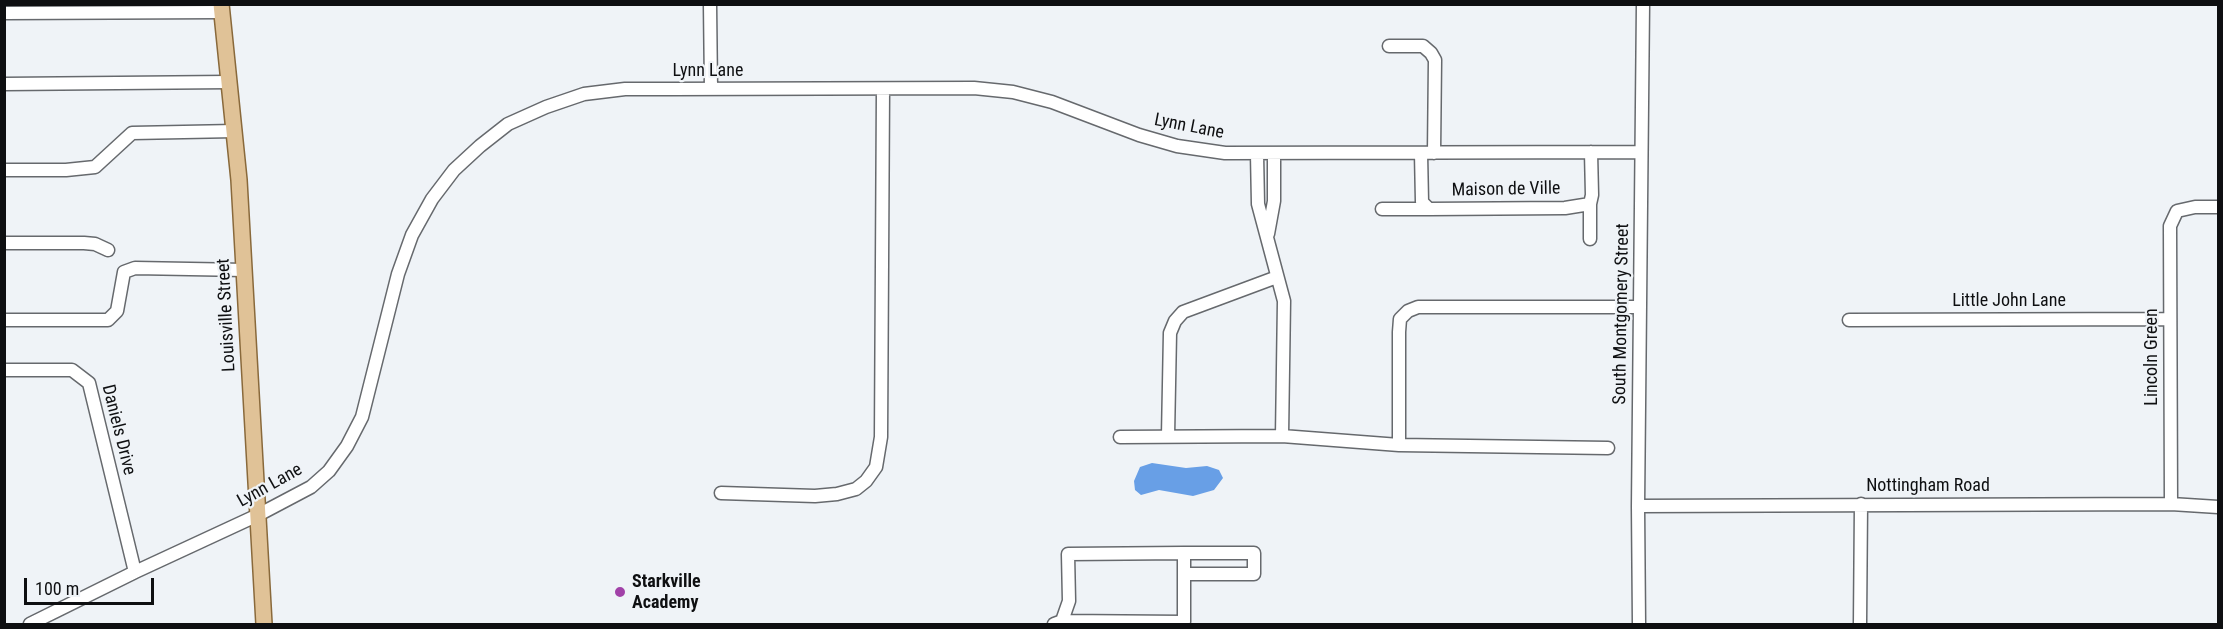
<!DOCTYPE html>
<style>
body{margin:0}
#map{position:relative;width:2223px;height:629px;overflow:hidden;background:#eff3f7;font-family:"Roboto Condensed",sans-serif}
canvas{display:block}
.frame{position:absolute;inset:0;border:6px solid #0e0f11;pointer-events:none}
.scale{position:absolute;left:24px;top:578px;width:130px;height:27px;box-sizing:border-box;border:3px solid #0e0f11;border-top:0;padding-left:8px;font-size:18px;line-height:21px;white-space:nowrap;color:#0e0f11;-webkit-text-stroke:4px #eff3f7;paint-order:stroke}
</style>
<div id="map">
<canvas width="2223" height="629"></canvas>
<div class="frame"></div>
<div class="scale">100 m</div>
</div>
<script>
const c = document.querySelector('canvas').getContext('2d');
c.lineJoin = 'round';
function paint(path, color) { c.fillStyle = color; c.fill(path, 'evenodd'); }
const poly = rows => new Path2D(rows.map(r => 'M' + r).join(''));
function trace(path, color, width, dash) { c.strokeStyle = color; c.lineWidth = width; c.lineCap = dash ? 'butt' : 'round'; c.setLineDash(dash || []); c.stroke(path); }
function drawText(font, color, halo, rows, align = 'center') {
  c.font = font + ' "Roboto Condensed",sans-serif'; c.lineWidth = 4.5; c.setLineDash([]); c.textBaseline = 'middle'; c.strokeStyle = halo; c.fillStyle = color; for (const [text, x, y, turn = 0] of rows) {
    c.save(); c.translate(x, y); c.rotate((+turn || 0) * Math.PI / 180); c.textAlign = isNaN(turn) ? turn : align; if (halo) c.strokeText(text, 0, 0); c.fillText(text, 0, 0); c.restore();
  }
}
const water = poly([
 [1152,463,1186,468,1207,466,1219,470,1223,478,1214,490,1193,496,1159,490,1141,495,1135,490,1134,481,1140,467]
]);
const minor = poly([
 [710,4,711,89],
 [4,13,221,12],
 [1389,46,1423,46,1431,53,1435,60,1434,153],
 [4,84,230,82],
 [1421,153,1422,202,1429,209,1565,208,1590,204,1592,195,1591,152],
 [1257,154,1258,204,1284,301,1282,436],
 [4,170,66,170,95,167,132,133,235,131],
 [1590,204,1590,239],
 [1382,209,1429,209],
 [1268,234,1274,201,1274,154],
 [4,243,84,243,95,244,108,250],
 [4,320,108,320,117,311,124,272,135,268,245,270],
 [1849,320,2170,319],
 [4,370,72,370,89,383,135,572],
 [1168,436,1170,333,1175,321,1183,312,1277,277],
 [1120,437,1282,436,1399,445,1608,448],
 [1399,445,1399,332,1400,319,1408,311,1418,307,1640,307],
 [721,493,815,496,837,494,856,489,866,481,876,467,881,437,883,89],
 [2171,504,2170,226,2177,211,2195,207,2218,207],
 [1638,506,2171,504,2218,507],
 [1184,553,1254,553,1254,574,1184,574],
 [30,624,135,572,258,515,311,487,329,471,347,446,362,417,398,274,412,235,432,199,454,170,480,146,508,124,546,107,584,94,625,89,671,89,974,88,1013,92,1052,102,1139,135,1177,146,1225,153,1641,152],
 [1054,624,1062,621,1184,622,1184,553,1068,554,1069,601,1062,621],
 [1639,624,1638,506,1643,4],
 [1860,624,1861,504]
]);
const major = poly([
 [221,4,239,180,264,624]
]);
const markers = [
 [620,592,6,"#a141a8"]
];
const streetNames = [
 ["Lynn Lane",708,71],
 ["Lynn Lane",1189,127,11],
 ["Maison de Ville",1506,190,-1],
 ["Little John Lane",2009,301],
 ["South Montgomery Street",1622,314,-89],
 ["Louisville Street",227,315,-93],
 ["Lincoln Green",2152,357,-90],
 ["Daniels Drive",118,430,76],
 ["Lynn Lane",270,486,-29],
 ["Nottingham Road",1928,486]
];
const poiNames = [
 ["Starkville",632,582],
 ["Academy",632,603]
];
paint(water, '#689fe6');
trace(minor, '#66696d', 15);
trace(major, '#89693b', 18);
trace(minor, '#fff', 12);
trace(major, '#e0c297', 15);
for (const [x, y, r, color] of markers) { const dot = new Path2D(); dot.arc(x, y, r, 0, 2 * Math.PI); c.fillStyle = color; c.fill(dot); trace(dot, '#eff3f7', 2); }
drawText('18px', '#0e0f11', '#eff3f7', streetNames);
drawText('bold 18px', '#0e0f11', '#eff3f7', poiNames, 'left');
</script>
